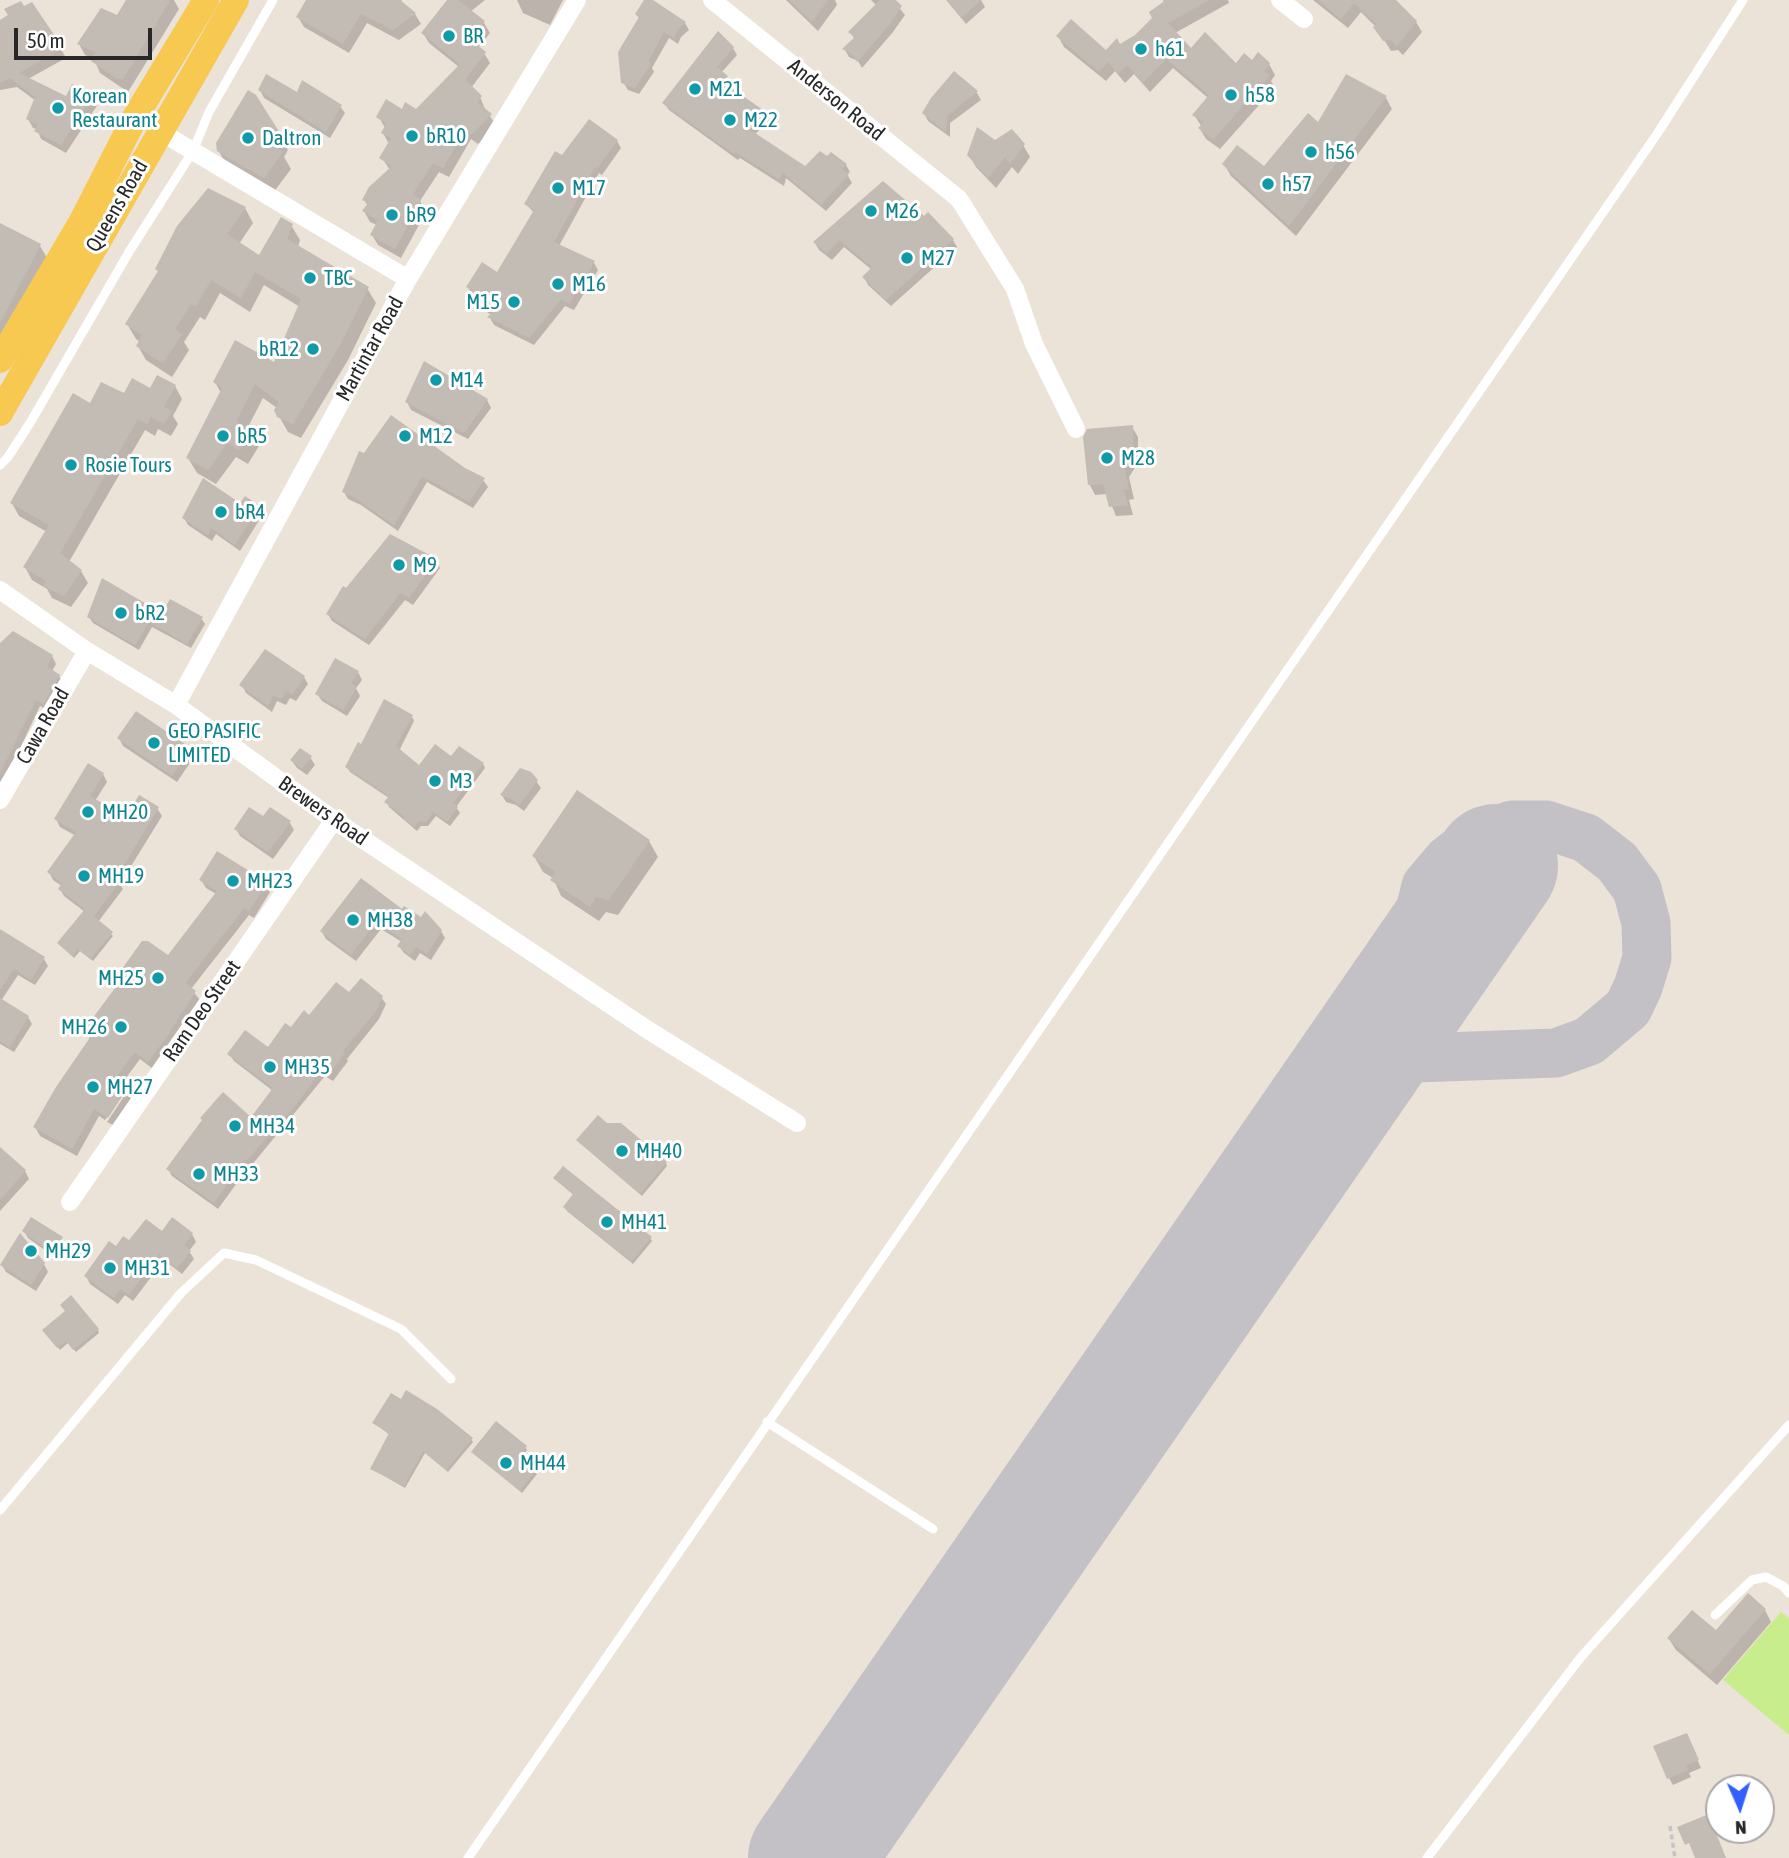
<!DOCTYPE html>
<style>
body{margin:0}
#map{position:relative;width:1789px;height:1858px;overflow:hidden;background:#ebe2d8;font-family:"Asap Condensed",sans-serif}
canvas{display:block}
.north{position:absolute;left:1705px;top:1774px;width:70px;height:70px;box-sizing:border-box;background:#fff;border:2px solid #a9a9a9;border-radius:50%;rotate:177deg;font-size:19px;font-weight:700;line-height:28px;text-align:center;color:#272727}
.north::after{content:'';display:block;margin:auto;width:24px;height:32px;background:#3160ff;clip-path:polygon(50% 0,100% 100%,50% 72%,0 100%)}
.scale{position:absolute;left:14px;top:28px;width:138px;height:32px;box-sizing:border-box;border:4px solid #272727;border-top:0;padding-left:9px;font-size:21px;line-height:24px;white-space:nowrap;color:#272727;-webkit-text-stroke:5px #fff;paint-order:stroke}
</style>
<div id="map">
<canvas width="1789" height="1858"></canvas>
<div class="north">N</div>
<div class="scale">50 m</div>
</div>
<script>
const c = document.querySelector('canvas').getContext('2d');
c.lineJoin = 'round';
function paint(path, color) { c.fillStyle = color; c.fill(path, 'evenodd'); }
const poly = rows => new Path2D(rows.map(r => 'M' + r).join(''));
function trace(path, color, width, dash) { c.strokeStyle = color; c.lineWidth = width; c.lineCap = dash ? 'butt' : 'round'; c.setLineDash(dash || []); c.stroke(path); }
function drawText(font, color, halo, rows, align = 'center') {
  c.font = font + ' "Asap Condensed",sans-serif'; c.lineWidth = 6; c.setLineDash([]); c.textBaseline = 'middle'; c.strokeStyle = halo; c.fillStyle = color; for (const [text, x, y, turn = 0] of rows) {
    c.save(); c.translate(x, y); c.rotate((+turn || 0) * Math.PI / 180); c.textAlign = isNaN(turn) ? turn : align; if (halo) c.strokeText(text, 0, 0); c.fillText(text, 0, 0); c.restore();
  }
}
const pitch = poly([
 [1781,1612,1789,1618,1789,1735,1723,1680]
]);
const shadow = poly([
 [128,0,174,0,179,9,128,92,100,73,94,59,85,55,79,44,118,18],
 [308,0,402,0,400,2,415,14,421,24,399,40,367,23,349,53,304,27,298,17],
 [449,0,485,0,470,12,484,23,490,33,478,48,484,53,490,63,471,88,480,97,485,109,496,125,478,144,471,139,449,177,439,172,420,201,426,212,401,258,378,245,372,235,377,225,370,222,364,211,368,206,364,200,390,170,382,158,389,144,383,133,385,128,379,117,416,111,459,67,429,43,423,33],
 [517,0,563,0,550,25,523,13],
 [646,0,650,0,685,23,689,30,681,37,678,44,669,38,652,68,654,72,639,94,628,90,623,82,639,19,637,14],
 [786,0,835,0,837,5,818,31],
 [871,0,893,0,905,15,893,32,862,68,858,61,849,57,845,50,855,40,851,33,877,6],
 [947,0,981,0,985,7,966,24],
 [1163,0,1228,0,1229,3,1175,33,1191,51,1236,65,1252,62,1269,64,1275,75,1271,81,1275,87,1220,149,1206,139,1200,129,1202,127,1194,115,1208,98,1173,68,1150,92,1134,74,1125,83,1115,71,1106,81,1064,47,1058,36,1107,53,1136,36,1154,18,1165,3],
 [1313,0,1393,0,1416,22,1422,32,1403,55,1398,50,1391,51,1376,27,1361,12,1348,28],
 [0,22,61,49,66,58,28,79,67,99,93,95,98,104,66,153,41,139,37,129,33,128,28,119,36,101,17,87,0,90],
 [733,48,737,55,721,73,731,85,728,88,765,114,769,121,754,135,806,168,846,165,850,172,847,174,852,183,826,211,786,178,784,186,740,158,738,160,669,110,664,103],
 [954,73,977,93,981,100,950,123,950,137,928,121,924,113],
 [1346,77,1386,98,1392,109,1296,236,1231,176,1224,164,1264,168,1319,125],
 [260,90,298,94,340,106,345,113,330,138,264,98],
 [279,134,288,150,284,157,291,169,273,193,228,167,218,150],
 [617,141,621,148,602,175,599,173,559,246,594,263,598,270,574,310,565,306,534,345,494,325,490,318,493,315,488,313,484,306,486,302,472,294,468,287,497,274,534,213,526,204,563,157],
 [1023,145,1030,157,1018,174,1012,167,996,188,976,167,969,155],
 [883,183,953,240,957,247,891,306,868,285,864,277,872,270,844,247,832,260,819,250,815,243],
 [245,208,253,223,239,244,260,257,291,225,300,240,298,247,367,288,376,303,348,360,301,438,288,432,279,416,277,408,263,398,247,429,251,431,259,446,248,464,236,457,216,484,197,473,188,458,221,393,215,382,274,365,300,307,264,285,250,312,220,293,205,320,200,317,184,342,189,350,172,377,146,360,138,346,140,342,136,339,127,324],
 [0,233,40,246,49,261,0,360],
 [175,386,182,399,173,416,178,424,171,436,158,429,155,436,145,430,69,562,81,571,88,583,71,607,52,598,47,589,32,580,25,567,47,532,19,516,12,503,91,405,124,396],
 [487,400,491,408,468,439,411,410,407,402],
 [1132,427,1138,437,1138,463,1129,477,1134,499,1129,500,1133,515,1116,516,1107,494,1095,495,1090,485],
 [360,453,464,470,483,480,488,487,473,508,427,482,398,531,361,505,348,499,344,492],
 [241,505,259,507,263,514,240,551,216,534,212,541,188,525,184,518],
 [436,560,440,568,413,605,405,600,369,645,332,621,328,614,347,590],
 [163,615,201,618,205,624,191,648,152,627,139,650,93,623,89,617],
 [0,645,52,656,56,664,52,671,59,676,63,683,47,710,40,706,0,791],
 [358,672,362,680,356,688,360,696,347,716,322,701,317,694],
 [304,677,308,684,296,701,290,698,286,705,277,701,272,712,246,693,242,685],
 [412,717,414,721,399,751,420,768,452,758,483,764,485,768,456,807,460,813,450,826,436,816,428,826,421,826,417,831,389,807,387,802,389,798,350,772,347,767,361,746],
 [119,738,190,750,194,757,177,782,123,746],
 [310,757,315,765,307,775,297,768,292,761],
 [103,774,107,782,95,801,126,820,157,808,162,816,120,884,123,889,98,922,113,936,93,961,80,951,74,958,59,943,85,912,64,896,60,889,62,886,53,880,49,872,76,836,60,827,56,819],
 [536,781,541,788,524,811,516,805,506,802,502,795],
 [264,819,290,823,294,830,273,859,240,836,236,829],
 [649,841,658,857,618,915,606,912,599,921,561,896,553,878,543,872,534,856],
 [201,880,266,883,270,892,254,918,249,915,191,989,200,1000,153,1069,140,1059,120,1086,127,1091,124,1091,105,1120,99,1116,77,1156,40,1136,35,1127,90,1039,86,1031,124,978,122,973,168,957,216,894,206,888],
 [402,912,441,931,445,938,431,960,420,953,415,961,404,953,399,946,402,942,381,929,356,961,326,939,322,932],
 [0,931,44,959,48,966,35,985,18,975,1,1001,28,1017,32,1024,14,1052,0,1044],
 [349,995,381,997,386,1004,379,1019,347,1059,348,1061,333,1081,325,1076,251,1166,250,1165,218,1209,172,1176,168,1169,251,1119,273,1091,234,1061,229,1054,268,1050,292,1030],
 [127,1092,131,1099,113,1125,107,1122],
 [580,1143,666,1163,667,1166,642,1196],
 [0,1149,25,1171,29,1179,0,1211],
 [557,1181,650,1238,652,1241,633,1264,567,1211,565,1208,575,1196],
 [173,1219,192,1234,196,1242,189,1251,194,1259,182,1274,164,1260,133,1301,125,1295,118,1304,90,1284,86,1276,117,1249,162,1233],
 [24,1231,61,1239,66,1246,57,1259,28,1238],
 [44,1264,48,1272,36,1291,6,1272,2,1265],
 [98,1330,99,1333,76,1352,68,1343,60,1350,46,1333],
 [374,1423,471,1439,473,1442,448,1472,425,1453,405,1488,372,1469,390,1435],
 [525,1447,527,1450,520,1459,537,1474,522,1493,473,1452],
 [1765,1610,1771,1622,1717,1685,1676,1650,1669,1639,1716,1632],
 [1690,1742,1701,1768,1689,1773,1691,1777,1673,1785,1669,1778]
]);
const taxiway = poly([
 [1337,1096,1377,1071,1416,1058,1556,1053,1589,1041,1628,1008,1638,987,1647,958,1646,923,1637,889,1617,862,1586,838,1546,825,1512,825,1477,838,1449,859,1426,886,1419,915,1418,943,1423,971]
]);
const runway = poly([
 [810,1858,1496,866]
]);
const building = poly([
 [126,0,170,0,123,79,117,79,91,61,95,52,77,44,101,8,117,15],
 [306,0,400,0,416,13,393,30,361,14,343,44,296,17],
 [447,0,458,0,485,21,471,40,486,52,465,79,482,96,477,102,492,114,471,135,465,130,443,168,433,163,413,194,421,200,395,249,370,235,378,220,362,211,368,203,362,200,369,187,392,166,379,158,391,138,381,133,386,124,376,117,386,99,402,109,405,102,416,109,460,64,421,33],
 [644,0,653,0,686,22,678,29,674,38,664,32,648,62,651,64,635,88,621,83,618,52,639,17,635,14],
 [789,0,828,0,812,22],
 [880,0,896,0,902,6,889,25,857,62,852,54,842,49,855,37,848,32],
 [946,0,981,0,961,18],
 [1166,0,1209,0,1168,23,1191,48,1205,32,1236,63,1244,53,1252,60,1258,52,1270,63,1264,72,1270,75,1213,140,1198,128,1204,122,1192,115,1209,95,1166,59,1143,83,1127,65,1118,74,1108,62,1099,72,1056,36,1071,19,1106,50,1117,38,1120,44,1135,35,1152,18,1149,12],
 [1318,0,1396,0,1417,21,1397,46,1391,40,1383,41,1373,27,1376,24,1354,3,1341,19],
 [21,1,24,6,32,2,63,48,19,73,66,96,72,84,94,93,61,145,34,131,38,125,26,119,35,97,10,78,0,83,0,20,8,15,4,9],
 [718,31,734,47,717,67,728,76,723,82,766,112,749,129,805,166,820,151,827,156,831,152,847,164,842,169,849,174,821,205,782,172,780,180,735,152,734,154,662,103],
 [954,71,978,91,947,116,946,132,922,113,931,98],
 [266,74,297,92,302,80,342,105,326,132,258,90],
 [1346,74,1387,96,1289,226,1222,164,1237,145,1264,166,1308,113,1318,122],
 [248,90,256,95,280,133,273,145,283,152,264,178,217,151,216,143],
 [589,119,618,140,597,168,595,167,554,242,595,261,569,304,561,299,529,338,487,317,494,311,482,305,486,299,466,287,482,262,497,272,534,210,524,204,555,151,562,155],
 [977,127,995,140,1012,129,1025,144,1010,164,1005,157,988,178,967,155],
 [883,181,924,216,928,212,954,239,886,300,862,277,872,267,839,240,827,254,813,242],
 [208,188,246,207,227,234,259,255,281,217,293,224,287,239,369,287,340,345,293,424,277,417,274,410,279,402,255,384,236,422,252,430,239,450,227,443,208,470,186,458,222,388,213,382,235,340,274,362,301,299,255,272,241,298,211,280,196,306,191,304,175,329,182,334,163,363,136,346,142,335,125,324,158,271,155,269,177,226],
 [0,223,41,244,0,323],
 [424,361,488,399,464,433,405,402],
 [157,375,176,385,164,407,172,411,164,424,151,417,147,424,138,419,60,553,82,570,64,596,43,586,46,581,23,567,49,525,10,503,73,393,90,403,101,382,124,393,132,378,150,388],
 [391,415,465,468,485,478,469,502,422,476,394,525,355,498,342,492,359,451,364,453],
 [1133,425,1133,452,1124,466,1129,489,1124,490,1128,505,1109,507,1103,484,1088,485,1083,437,1087,429],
 [203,478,240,503,245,496,260,506,235,545,211,528,208,535,182,518],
 [390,534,437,559,409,598,400,593,365,639,326,614,343,586,346,588],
 [102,578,162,613,170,599,203,617,187,644,149,622,135,645,87,617],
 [13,631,53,655,47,666,60,675,43,704,36,700,0,773,0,643],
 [265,649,305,676,292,695,286,691,281,699,273,695,268,706,239,685],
 [335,658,359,671,351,683,357,687,343,710,315,694],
 [384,699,413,715,396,746,419,765,435,744,451,756,459,746,484,763,453,803,458,807,447,822,433,812,426,822,419,821,414,827,403,819,404,816,384,802,389,796,345,767,358,742,361,744],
 [136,711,191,748,172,776,117,738],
 [300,748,312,756,302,769,290,760],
 [88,763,104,773,90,796,126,817,139,795,159,807,116,878,120,881,94,916,58,889,62,883,47,872,76,832,54,819],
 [520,768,531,772,538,780,519,805,510,798,500,795],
 [577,790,650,840,609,900,596,897,590,907,550,880,556,872,532,856],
 [249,807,263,816,270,807,291,821,268,852,234,829],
 [217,851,267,882,249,911,244,908,185,983,196,991,167,1036,148,1062,135,1052,114,1080,127,1089,108,1118,94,1109,72,1149,33,1127,56,1087,91,1036,83,1031,124,976,119,973,142,941,148,941,168,955,217,891,199,880],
 [361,878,402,909,404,906,421,917,425,911,442,930,427,954,416,947,410,955,397,946,402,939,376,922,351,955,320,931],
 [85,909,113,932,90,959,78,949,72,956,57,943],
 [0,929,45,957,31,980,14,969,0,990],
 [361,978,383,996,376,1011,343,1051,345,1052,329,1075,321,1070,295,1106,247,1160,245,1159,214,1203,166,1169,202,1120,200,1118,223,1092,251,1117,273,1088,227,1054,245,1030,268,1047,285,1023,291,1027,304,1010,309,1015,336,982,349,992],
 [0,998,29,1016,10,1047,0,1041],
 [598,1115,607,1123,621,1123,667,1162,640,1194,576,1140],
 [0,1147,26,1170,0,1200],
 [563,1166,652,1237,631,1262,563,1207,573,1194,553,1178],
 [31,1217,63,1237,52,1253,22,1231],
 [172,1217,193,1233,184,1245,191,1251,177,1268,159,1254,129,1295,120,1289,114,1298,84,1276,109,1241,116,1246,123,1236,129,1240,146,1219,162,1231],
 [20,1233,45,1263,31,1285,0,1265],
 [71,1295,99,1329,73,1350,66,1341,57,1348,42,1330,65,1311,60,1305],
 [406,1390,437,1409,473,1438,446,1470,423,1451,404,1486,370,1469,389,1433,372,1423,391,1393,401,1399],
 [496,1421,527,1446,519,1456,536,1470,520,1491,471,1452],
 [1748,1593,1766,1609,1710,1674,1667,1638,1692,1610,1716,1630],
 [1687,1733,1699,1760,1686,1765,1688,1770,1667,1779,1653,1746],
 [1709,1814,1716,1833,1726,1858,1695,1858,1689,1843,1685,1845,1677,1827]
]);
const path = poly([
 [1670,1826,1675,1858]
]);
const lane = poly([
 [0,465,8,457,30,423,129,252,193,151,209,112,273,0],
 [767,1422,933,1529],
 [0,1510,181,1293,224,1253,256,1260,401,1329,451,1379],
 [1715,1615,1752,1580,1766,1577,1783,1586,1789,1593],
 [468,1858,1657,134,1743,0],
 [1427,1858,1581,1657,1789,1425]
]);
const street = poly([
 [712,0,959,199,1015,289,1034,344,1076,429],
 [1280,0,1304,19],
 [159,131,408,279],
 [0,590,87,651,176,705,334,820,648,1030,797,1123],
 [176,705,408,279,577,0],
 [0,800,87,651],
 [70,1202,334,820]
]);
const primary = poly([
 [0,360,82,221,134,119,206,0],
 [0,413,236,0]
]);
const markers = [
 [449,36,7,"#0f9aa8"],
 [1141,49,7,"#0f9aa8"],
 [695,89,7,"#0f9aa8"],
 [1231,95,7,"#0f9aa8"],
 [58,108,7,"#0f9aa8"],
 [730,120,7,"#0f9aa8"],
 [412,136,7,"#0f9aa8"],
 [248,138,7,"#0f9aa8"],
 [1311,152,7,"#0f9aa8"],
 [1268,184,7,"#0f9aa8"],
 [558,188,7,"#0f9aa8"],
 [871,211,7,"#0f9aa8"],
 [392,215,7,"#0f9aa8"],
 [907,258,7,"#0f9aa8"],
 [310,278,7,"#0f9aa8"],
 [558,284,7,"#0f9aa8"],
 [514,302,7,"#0f9aa8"],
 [313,349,7,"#0f9aa8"],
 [436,380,7,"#0f9aa8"],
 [223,436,7,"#0f9aa8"],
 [405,436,7,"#0f9aa8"],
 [1107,458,7,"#0f9aa8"],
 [71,465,7,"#0f9aa8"],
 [221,512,7,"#0f9aa8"],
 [399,565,7,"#0f9aa8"],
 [121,613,7,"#0f9aa8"],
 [154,743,7,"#0f9aa8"],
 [435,781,7,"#0f9aa8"],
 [88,812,7,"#0f9aa8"],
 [84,876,7,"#0f9aa8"],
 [233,881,7,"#0f9aa8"],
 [353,920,7,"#0f9aa8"],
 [158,978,7,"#0f9aa8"],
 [121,1027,7,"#0f9aa8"],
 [270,1067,7,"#0f9aa8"],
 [93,1087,7,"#0f9aa8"],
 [235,1126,7,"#0f9aa8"],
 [622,1151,7,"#0f9aa8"],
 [199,1174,7,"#0f9aa8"],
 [607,1222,7,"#0f9aa8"],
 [31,1251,7,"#0f9aa8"],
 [110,1268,7,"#0f9aa8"],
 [506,1463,7,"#0f9aa8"]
];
const cultureNames = [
 ["BR",463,36],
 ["h61",1155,49],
 ["M21",709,89],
 ["h58",1245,95],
 ["Korean",72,96],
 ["Restaurant",72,120],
 ["M22",744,120],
 ["bR10",426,136],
 ["Daltron",262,138],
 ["h56",1325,152],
 ["h57",1282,184],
 ["M17",572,188],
 ["M26",885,211],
 ["bR9",406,215],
 ["M27",921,258],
 ["TBC",324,278],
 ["M16",572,284],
 ["M15",500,302,"right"],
 ["bR12",299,349,"right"],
 ["M14",450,380],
 ["bR5",237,436],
 ["M12",419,436],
 ["M28",1121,458],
 ["Rosie Tours",85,465],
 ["bR4",235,512],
 ["M9",413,565],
 ["bR2",135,613],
 ["GEO PASIFIC",168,731],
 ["LIMITED",168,755],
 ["M3",449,781],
 ["MH20",102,812],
 ["MH19",98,876],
 ["MH23",247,881],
 ["MH38",367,920],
 ["MH25",144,978,"right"],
 ["MH26",107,1027,"right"],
 ["MH35",284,1067],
 ["MH27",107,1087],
 ["MH34",249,1126],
 ["MH40",636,1151],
 ["MH33",213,1174],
 ["MH41",621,1222],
 ["MH29",45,1251],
 ["MH31",124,1268],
 ["MH44",520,1463]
];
const streetNames = [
 ["Anderson Road",836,100,39],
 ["Queens Road",117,206,-60],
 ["Martintar Road",370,349,-61],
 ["Cawa Road",43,726,-60],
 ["Brewers Road",323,811,35],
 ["Ram Deo Street",202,1011,-55]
];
paint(pitch, '#c8ed8c');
paint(shadow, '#0003');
trace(taxiway, '#c3c0c6', 49);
trace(runway, '#c3c0c6', 124);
paint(building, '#c2bcb5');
trace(path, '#c3c3c3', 3.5, [5, 3.5]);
trace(lane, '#fff', 9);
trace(street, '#fff', 18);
trace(primary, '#f7c951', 26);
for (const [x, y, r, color] of markers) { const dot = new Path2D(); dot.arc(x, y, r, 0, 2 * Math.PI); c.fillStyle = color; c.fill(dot); trace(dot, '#fff', 2.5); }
drawText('21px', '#0d838f', '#fff', cultureNames, 'left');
drawText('21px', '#272727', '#fff', streetNames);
</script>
